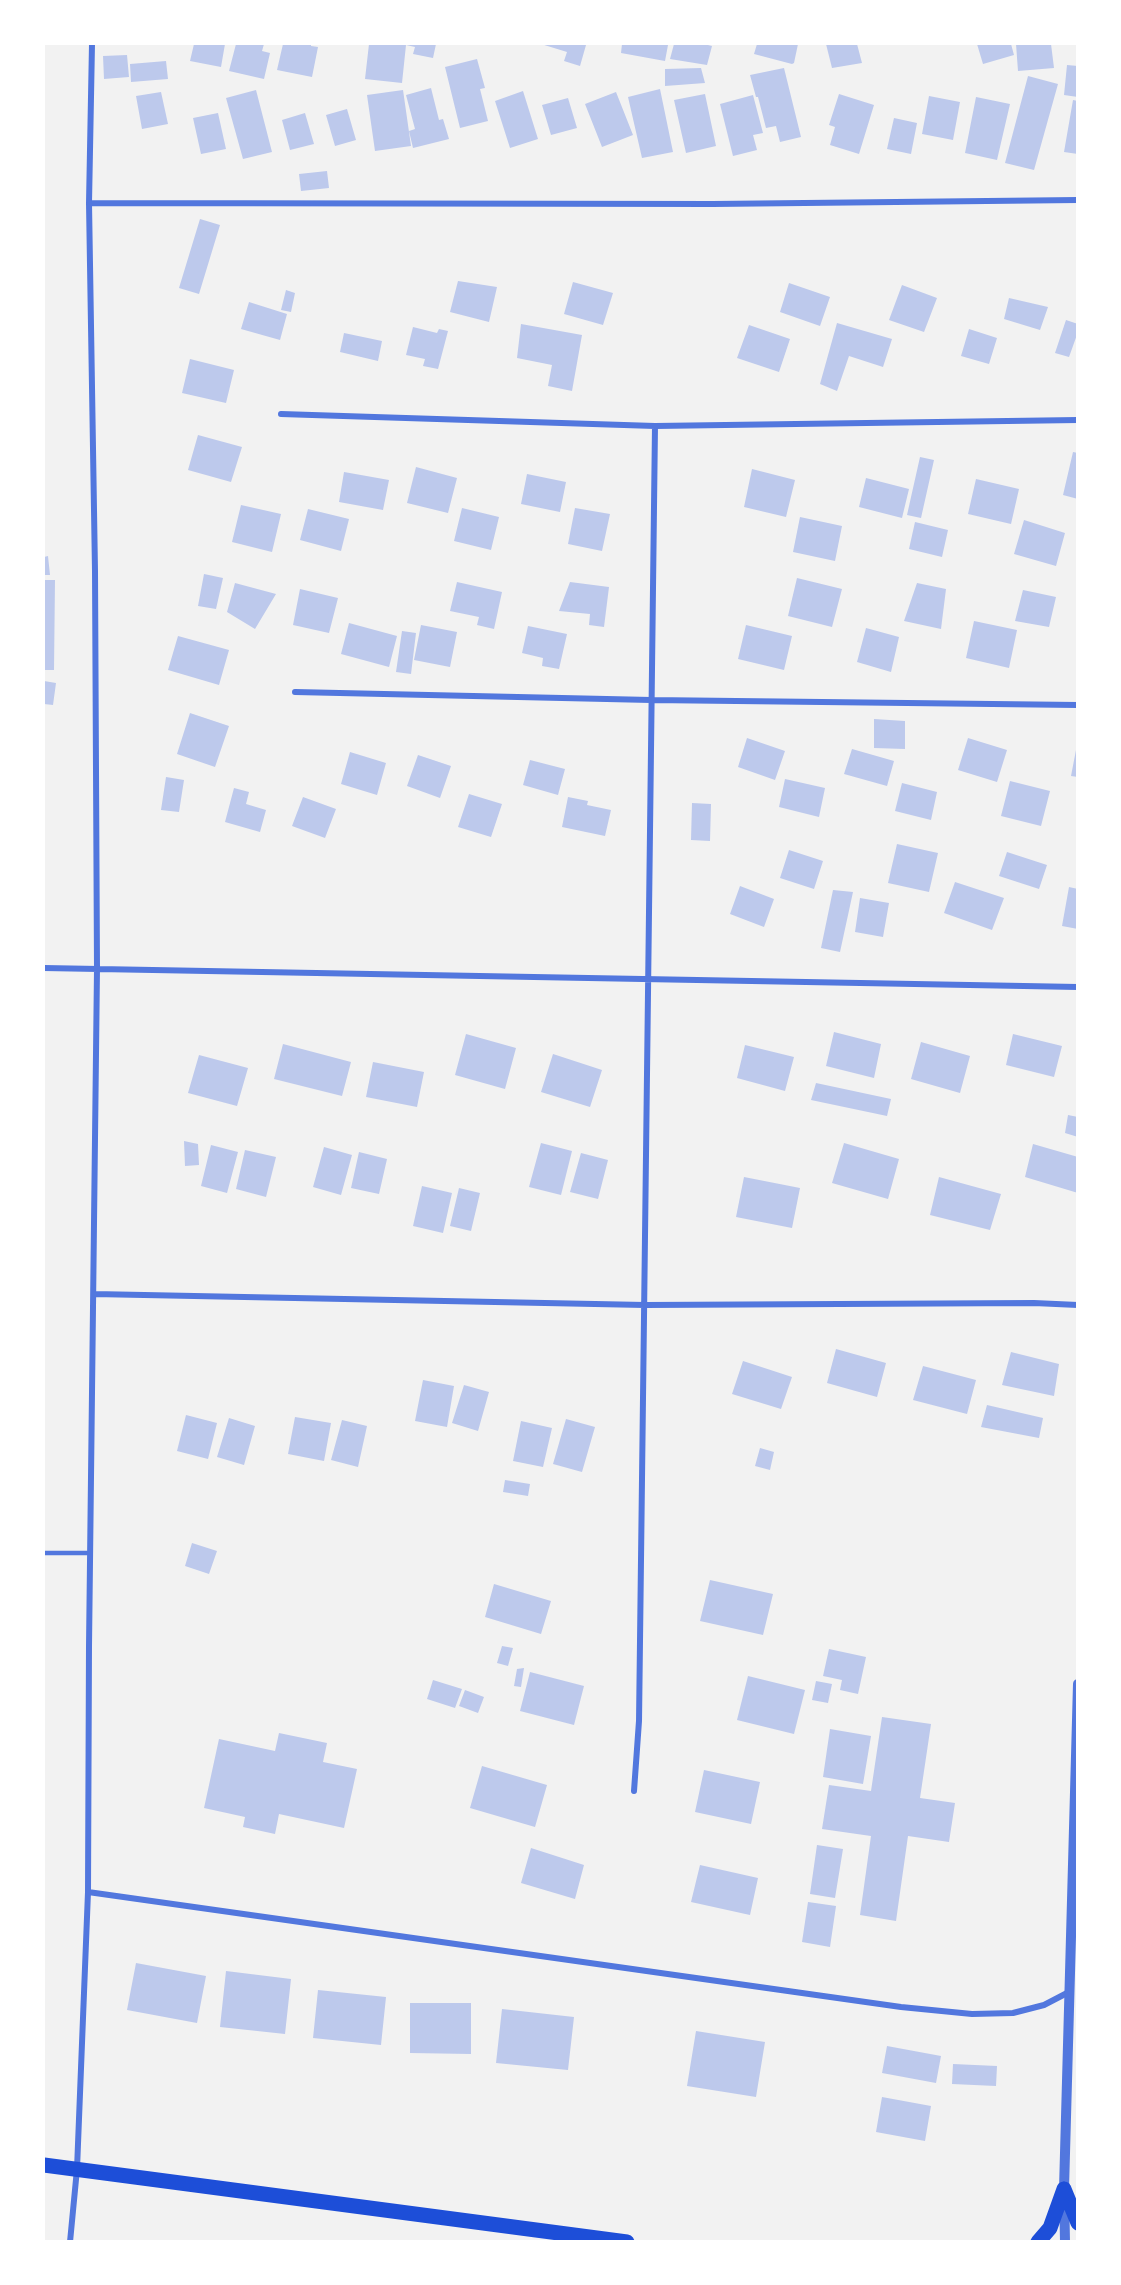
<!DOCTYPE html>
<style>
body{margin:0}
#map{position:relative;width:1121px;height:2285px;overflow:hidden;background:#f2f2f2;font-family:Merriweather,serif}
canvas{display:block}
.frame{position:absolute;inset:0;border:45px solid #fff;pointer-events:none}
</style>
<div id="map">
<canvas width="1121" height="2285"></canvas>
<div class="frame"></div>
</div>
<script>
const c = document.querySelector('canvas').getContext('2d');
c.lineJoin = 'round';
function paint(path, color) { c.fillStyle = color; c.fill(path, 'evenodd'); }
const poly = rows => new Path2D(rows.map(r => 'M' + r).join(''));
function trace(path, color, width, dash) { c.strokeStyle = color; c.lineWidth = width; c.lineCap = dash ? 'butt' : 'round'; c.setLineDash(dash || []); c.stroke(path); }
const building = poly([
 [194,44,225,44,221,67,190,61],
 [236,44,264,44,262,51,270,53,264,79,229,71],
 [283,44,311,44,311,46,318,47,312,77,277,70],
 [369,44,436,44,433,58,413,54,415,47,406,45,402,83,365,79],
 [541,44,582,44,586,45,580,66,564,61,567,52],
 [622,44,668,45,665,61,621,53],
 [674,44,704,44,712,46,707,65,670,59],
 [757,44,798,44,794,63,792,64,754,54],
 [826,44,857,44,862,63,832,68],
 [977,44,1011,44,1014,55,983,64],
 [1016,44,1051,44,1054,68,1018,71],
 [127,55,129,77,104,79,103,56],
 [477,59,485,88,480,89,488,121,460,128,445,67],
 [166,61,168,79,131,82,130,64],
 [1067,65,1078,66,1078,97,1064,95],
 [701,68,705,83,665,86,665,69],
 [784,68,801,137,780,142,776,126,766,128,758,97,756,97,750,75],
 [1028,76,1058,84,1034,170,1005,163],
 [431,88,439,120,443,119,449,139,413,148,409,131,415,129,406,95],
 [660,89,673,152,642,158,628,97],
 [256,90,272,152,243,159,226,98],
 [403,90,411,146,375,151,367,95],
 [523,91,538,139,510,148,495,101],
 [161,92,168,124,142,129,136,96],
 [616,92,633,135,602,147,585,104],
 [705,94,716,146,686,153,674,100],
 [839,94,874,105,859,154,830,145,835,127,829,125],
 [753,95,763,133,753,135,757,150,733,156,720,104],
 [929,96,960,102,953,140,922,134],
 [976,97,1010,104,997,160,965,153],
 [568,98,577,128,551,135,542,105],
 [1073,100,1078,101,1078,154,1064,152],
 [347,109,356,140,335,146,326,115],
 [218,113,226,149,201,154,193,118],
 [305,113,314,144,290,150,282,120],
 [894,118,917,123,911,154,887,149],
 [327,171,329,188,301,191,299,174],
 [200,219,220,225,199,294,179,288],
 [458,281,497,287,489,322,450,312],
 [573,282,613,293,603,325,564,314],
 [789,283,830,297,820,326,780,312],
 [902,285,937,298,924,332,889,320],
 [286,290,295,293,291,312,281,310],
 [1009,298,1048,307,1040,330,1004,319],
 [249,302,287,314,280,340,241,329],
 [1066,320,1078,324,1078,332,1069,357,1055,353],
 [837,323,892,339,883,367,849,356,837,391,820,384],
 [521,324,582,335,572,391,548,386,552,365,517,358],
 [749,325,790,339,779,372,737,358],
 [413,327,437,333,439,329,448,331,438,369,423,366,425,359,406,355],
 [969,329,997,338,989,364,961,356],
 [344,333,382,341,378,361,340,352],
 [190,359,234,370,226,403,182,393],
 [198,435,242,447,231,482,188,470],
 [1073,452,1078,453,1078,499,1063,495],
 [920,457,934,460,921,518,907,515],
 [416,467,457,478,448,513,407,503],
 [752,469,795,480,786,517,744,507],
 [344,472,389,480,383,510,339,502],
 [527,474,566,482,560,512,521,504],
 [866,478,909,489,902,518,859,507],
 [976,479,1019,489,1011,524,968,514],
 [241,505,281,514,272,552,232,542],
 [462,508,499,517,491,550,454,541],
 [575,508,610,514,602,551,568,544],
 [308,509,349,519,341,551,300,540],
 [800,517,842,526,835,561,793,552],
 [1024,520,1065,533,1056,566,1014,554],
 [915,522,948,530,942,557,909,549],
 [48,556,50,575,44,575,44,557],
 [204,574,223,578,216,609,198,606],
 [797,578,842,589,832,627,788,616],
 [44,580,55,580,54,670,44,670],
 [457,582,502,592,494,629,477,625,479,617,450,611],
 [570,582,609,587,604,627,589,625,590,614,559,611],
 [235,583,276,594,255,629,227,612],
 [917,583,946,589,941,629,904,621],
 [300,589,338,598,329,633,293,625],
 [1023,590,1056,597,1049,627,1015,621],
 [974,621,1017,630,1009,668,966,658],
 [349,623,397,636,389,667,341,654],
 [421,625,457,632,450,667,414,660],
 [746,625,792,636,784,670,738,659],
 [528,626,567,634,559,669,542,666,543,658,522,653],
 [866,628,899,637,891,672,857,662],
 [402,631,416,633,411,674,396,672],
 [178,636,229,650,219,685,168,670],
 [44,681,56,683,53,705,44,704],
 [190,713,229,726,215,767,177,754],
 [874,719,905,721,905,749,874,748],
 [747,738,785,751,775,780,738,767],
 [968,738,1007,750,997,782,958,770],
 [852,749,894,761,887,786,844,774],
 [1076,750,1078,750,1078,777,1071,776],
 [350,752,386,763,377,795,341,784],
 [418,755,451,766,440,798,407,786],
 [530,760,565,769,558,795,523,785],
 [166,777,184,780,179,812,161,810],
 [785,779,825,788,819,817,779,807],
 [1010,781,1050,791,1041,826,1001,816],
 [902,783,937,792,931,820,895,811],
 [234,788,249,792,246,804,266,810,260,832,225,822],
 [469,794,502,804,491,837,458,827],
 [303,797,336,809,325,838,292,826],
 [568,797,588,801,587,805,611,810,605,836,562,827],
 [692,803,711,804,710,841,691,840],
 [897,844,938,853,929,892,888,883],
 [789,850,823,861,814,889,780,878],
 [1007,852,1047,865,1039,889,999,876],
 [955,882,1004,898,992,930,944,913],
 [740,886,774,899,764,927,730,914],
 [1069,887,1078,889,1078,929,1062,926],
 [833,890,853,892,840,952,821,948],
 [860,898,889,903,883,937,855,932],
 [834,1032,881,1044,874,1078,826,1066],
 [466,1034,516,1048,505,1089,455,1075],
 [1013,1034,1062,1046,1054,1077,1006,1065],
 [921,1042,970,1056,960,1093,911,1079],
 [283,1044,351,1062,342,1096,274,1079],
 [745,1045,794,1057,785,1091,737,1078],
 [553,1054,602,1070,590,1107,541,1092],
 [199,1055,248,1068,237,1106,188,1093],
 [373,1062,424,1072,417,1107,366,1097],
 [816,1083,891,1099,887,1116,811,1100],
 [1068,1115,1078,1117,1078,1137,1065,1133],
 [184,1141,198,1144,199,1165,185,1166],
 [541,1143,572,1151,561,1195,529,1187],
 [844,1143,899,1159,888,1199,832,1183],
 [1033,1144,1078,1157,1078,1193,1025,1177],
 [211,1145,238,1152,227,1193,201,1186],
 [324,1147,352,1155,341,1195,313,1187],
 [245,1150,276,1157,266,1197,236,1189],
 [359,1152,387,1159,379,1194,351,1188],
 [581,1153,608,1160,598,1199,570,1192],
 [744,1177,800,1188,792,1228,736,1217],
 [939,1177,1001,1194,990,1230,930,1215],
 [422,1186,452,1193,443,1233,413,1226],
 [459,1188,480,1193,471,1231,450,1226],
 [836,1349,886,1363,877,1397,827,1383],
 [1011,1352,1059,1364,1054,1396,1002,1385],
 [743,1361,792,1377,781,1409,732,1394],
 [923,1366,976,1380,967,1414,913,1400],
 [423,1380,454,1386,447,1427,415,1421],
 [464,1385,489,1392,478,1431,452,1423],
 [987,1405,1043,1418,1039,1438,981,1427],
 [186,1415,217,1423,208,1459,177,1451],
 [295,1417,331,1423,324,1461,288,1454],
 [229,1418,255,1426,244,1465,217,1457],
 [566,1419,595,1427,582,1472,553,1464],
 [342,1420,367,1426,358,1467,331,1460],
 [521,1421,552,1428,543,1467,513,1461],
 [760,1448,774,1452,770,1470,755,1466],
 [505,1480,530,1484,528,1496,503,1492],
 [192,1543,217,1551,209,1574,185,1566],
 [710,1580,773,1594,763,1635,700,1621],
 [494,1584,551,1601,541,1634,485,1617],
 [502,1646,513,1648,508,1666,497,1663],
 [829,1649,866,1657,858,1694,840,1690,842,1680,823,1676],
 [524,1668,521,1687,514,1686,517,1669],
 [530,1672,584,1686,574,1725,520,1711],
 [748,1676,805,1690,794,1734,737,1720],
 [433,1680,462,1689,455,1708,427,1699],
 [816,1681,832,1684,828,1703,812,1700],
 [465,1690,484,1697,478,1713,459,1706],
 [882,1717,931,1724,920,1798,955,1803,949,1842,908,1836,896,1921,860,1915,871,1836,822,1829,829,1785,871,1791],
 [830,1729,871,1736,863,1784,823,1777],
 [279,1733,327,1743,323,1762,357,1769,344,1828,279,1814,275,1834,243,1827,245,1817,204,1808,219,1739,275,1751],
 [482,1766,547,1785,535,1827,470,1808],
 [704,1770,760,1782,751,1824,695,1812],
 [817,1845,843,1849,835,1898,810,1894],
 [531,1848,584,1865,575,1899,521,1883],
 [700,1865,758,1878,750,1915,691,1902],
 [808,1902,836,1906,830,1947,802,1942],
 [136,1963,206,1976,197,2023,127,2010],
 [226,1971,291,1979,285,2034,220,2027],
 [318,1990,386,1997,381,2045,313,2038],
 [410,2003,471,2003,471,2054,410,2053],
 [502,2009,574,2017,568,2070,496,2063],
 [696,2031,765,2042,756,2097,687,2086],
 [887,2046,941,2056,936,2083,882,2073],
 [953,2064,997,2066,996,2086,952,2084],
 [882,2097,931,2106,925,2141,876,2132]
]);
const service = poly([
 [44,1553,90,1553]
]);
const minor = poly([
 [89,203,713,204,1078,200],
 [281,414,655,426,1078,420],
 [295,692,651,700,1078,705],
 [44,968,1078,987],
 [94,1294,645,1305,1034,1303,1078,1305],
 [634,1791,639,1721,655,426],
 [88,1892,901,2007,972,2014,1013,2013,1044,2005,1069,1992],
 [70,2242,77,2169,88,1892,89,1646,97,969,95,571,89,203,92,44]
]);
const tertiary = poly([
 [1065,2242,1064,2189,1078,1684]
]);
const primary = poly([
 [44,2165,627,2242],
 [1064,2189,1078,2223],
 [1038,2242,1050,2228,1064,2189]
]);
paint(building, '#bdc9ec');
trace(service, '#5277de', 4.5);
trace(minor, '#5277de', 6);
trace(tertiary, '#5277de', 10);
trace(primary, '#1d4ed8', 15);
</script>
